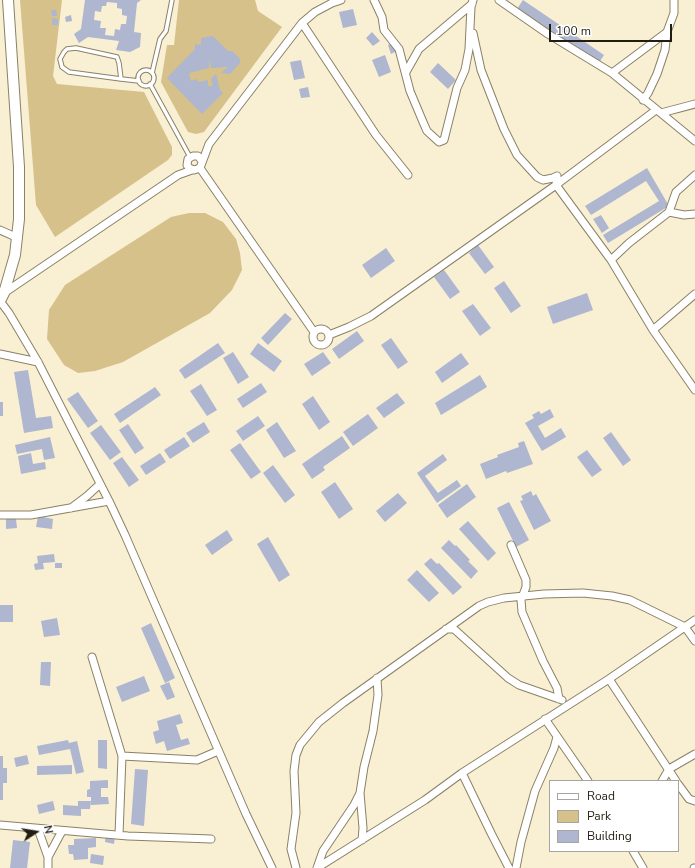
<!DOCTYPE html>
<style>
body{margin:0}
#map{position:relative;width:695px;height:868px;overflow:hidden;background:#f9efd3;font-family:"Nunito Sans",sans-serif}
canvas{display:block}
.legend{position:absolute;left:549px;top:780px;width:130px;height:72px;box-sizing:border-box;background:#fff;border:1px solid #a6a5a1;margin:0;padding:5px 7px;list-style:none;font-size:12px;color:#211d13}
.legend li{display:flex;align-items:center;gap:8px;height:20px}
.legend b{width:20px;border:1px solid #a6a5a1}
.north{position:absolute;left:16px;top:812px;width:40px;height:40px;-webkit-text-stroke:3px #fff;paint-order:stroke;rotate:78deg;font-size:11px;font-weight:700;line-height:16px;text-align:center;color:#211d13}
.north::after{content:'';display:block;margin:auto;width:14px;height:18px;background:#211d13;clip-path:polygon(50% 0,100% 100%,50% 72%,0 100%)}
.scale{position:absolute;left:549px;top:24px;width:123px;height:18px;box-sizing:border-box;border:2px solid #211d13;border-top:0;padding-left:5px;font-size:12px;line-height:14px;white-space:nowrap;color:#211d13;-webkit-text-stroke:3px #fff;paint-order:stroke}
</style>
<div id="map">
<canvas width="695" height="868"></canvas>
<ul class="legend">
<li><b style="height:5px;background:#fff"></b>Road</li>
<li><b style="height:11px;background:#d5c189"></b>Park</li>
<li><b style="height:11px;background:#aeb6d0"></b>Building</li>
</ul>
<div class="north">N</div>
<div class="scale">100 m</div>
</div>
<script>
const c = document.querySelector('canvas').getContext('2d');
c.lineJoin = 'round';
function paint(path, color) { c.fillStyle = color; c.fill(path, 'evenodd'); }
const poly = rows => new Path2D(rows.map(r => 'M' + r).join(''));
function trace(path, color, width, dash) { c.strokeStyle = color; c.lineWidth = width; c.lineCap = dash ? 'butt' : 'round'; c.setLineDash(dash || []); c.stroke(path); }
const green = poly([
 [20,0,62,0,53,76,57,84,144,92,172,147,172,155,168,160,55,237,36,205],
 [179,0,255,0,258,11,282,27,204,132,196,134,188,132,161,82,167,45,174,45],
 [189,213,205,213,223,222,236,239,240,253,242,270,232,290,210,313,123,362,95,371,78,373,64,365,47,339,49,310,65,285,171,217]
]);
const building = poly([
 [85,0,141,0,137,3,134,32,141,33,140,47,130,52,116,50,119,41,88,37,79,43,74,34,81,29],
 [107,2,117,3,117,8,122,9,122,15,127,16,126,24,121,24,120,30,115,29,114,36,105,35,106,28,100,28,101,21,94,20,95,11,101,12,102,6,106,6],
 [523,0,604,55,597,66,515,12],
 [353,9,357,25,343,28,339,12],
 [51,10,56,10,57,16,52,16],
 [71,15,72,21,66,22,65,17],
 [52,18,58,19,58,25,52,25],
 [372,32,380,41,373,46,366,38],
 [213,36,228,51,232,51,240,59,240,63,230,74,221,73,228,67,211,68,209,60,209,68,189,73,191,81,196,79,199,82,208,80,208,86,213,86,211,79,216,74,220,90,223,93,202,114,167,78,195,49,195,44,201,45,201,38],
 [395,42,399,50,391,54,388,45],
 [385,55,391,72,379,77,372,60],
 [301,60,305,78,294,80,290,62],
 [438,63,456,80,448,89,430,72],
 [308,87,310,97,301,98,299,89],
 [647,168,669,206,608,243,603,235,659,201,646,181,591,215,585,206],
 [601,215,609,228,602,233,593,219],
 [478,245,494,267,485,274,469,253],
 [386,248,395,261,371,278,362,265],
 [444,270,460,292,450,299,434,277],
 [504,281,521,306,511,313,494,288],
 [587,293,593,310,553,324,547,307],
 [473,304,491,328,480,336,462,311],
 [285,313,292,319,268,345,261,338],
 [357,331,364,341,339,359,332,349],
 [391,338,408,362,398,369,381,345],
 [218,343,225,353,185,379,179,370],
 [258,343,282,361,274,372,250,354],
 [233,352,249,377,238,384,223,358],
 [323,352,331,363,312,376,304,364],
 [461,353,469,364,442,383,435,372],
 [28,370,36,418,51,416,53,428,24,433,14,372],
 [480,375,487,387,441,415,435,403],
 [261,383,267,392,243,408,237,399],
 [201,384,217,410,207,416,190,391],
 [155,387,161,395,120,423,114,414],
 [78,392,98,421,88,428,67,399],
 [397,393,405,403,384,418,376,408],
 [313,396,330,422,319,430,302,404],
 [0,402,3,402,3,416,0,416],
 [550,409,554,417,538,426,545,438,561,428,566,437,542,451,525,423,534,418,532,415,539,411,541,414],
 [368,414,378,428,353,446,343,432],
 [258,416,265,426,243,441,236,431],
 [204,422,210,432,193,443,186,433],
 [277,422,296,451,284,458,266,430],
 [128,424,144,448,135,454,119,430],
 [101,425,121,452,110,460,90,433],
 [611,432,631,460,623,466,603,438],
 [342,436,350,448,323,467,325,470,312,479,302,464],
 [50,437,55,458,44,460,42,449,17,454,15,445],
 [184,437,190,446,170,459,164,450],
 [524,441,533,464,507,473,506,471,486,479,480,464,498,457,497,455,519,447,518,443],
 [240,443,261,472,251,479,230,450],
 [587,450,602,470,592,477,577,457],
 [31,453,33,464,45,462,46,469,21,474,18,456],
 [160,453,166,462,146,475,140,466],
 [443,454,447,460,425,476,438,493,457,480,461,486,437,503,417,473],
 [122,457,139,480,129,487,113,463],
 [273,465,295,495,285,503,263,473],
 [335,482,353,509,339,519,321,492],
 [467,484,476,497,447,518,438,505],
 [531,491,533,496,536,494,551,521,534,530,520,501,523,500,521,496],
 [398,493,407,503,385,522,376,511],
 [509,502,529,540,516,547,497,508],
 [38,516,53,519,52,529,36,527],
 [6,519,16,519,17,528,6,529],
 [468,521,496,553,488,561,459,529],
 [227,530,233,540,212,555,205,545],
 [268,537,290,575,279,582,257,544],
 [449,540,455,546,456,545,470,560,468,561,478,571,471,579,441,548],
 [54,554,55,562,43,563,44,569,35,570,34,564,38,563,37,556],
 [431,558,437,564,439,563,462,587,453,595,424,564],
 [55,563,62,563,62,568,55,568],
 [417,570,439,593,429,602,407,580],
 [0,605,13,605,13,622,0,622],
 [57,618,60,635,44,637,41,621],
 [151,623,175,678,165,683,141,628],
 [41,662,51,662,50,686,40,685],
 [144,676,150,691,122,702,116,687],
 [169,682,175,697,167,700,160,686],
 [180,714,183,723,176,725,181,740,188,738,190,744,167,751,164,741,156,744,153,732,159,730,157,721],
 [68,740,69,743,77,741,84,772,76,774,70,749,39,755,37,746],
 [98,740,107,740,107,769,98,768],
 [27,755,29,764,16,767,14,758],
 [0,756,3,756,3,768,7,768,7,783,3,783,3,800,0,800],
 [72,765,72,774,37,775,37,766],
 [135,769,148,770,144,826,131,824],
 [108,780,108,788,101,788,101,797,108,797,109,804,91,805,91,797,87,797,87,790,90,789,90,781],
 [53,801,55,810,39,814,37,805],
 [78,801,91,801,90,809,81,809,81,816,63,815,63,805,78,806],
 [106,834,115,836,114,844,105,842],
 [96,838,96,847,88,848,88,859,74,860,73,854,69,854,68,845,74,845,74,839],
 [13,840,30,842,27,868,10,868],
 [91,854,104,856,103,865,90,863]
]);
const lane = poly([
 '138 78a8 8 0 1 1 16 0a8 8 0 1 1-16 0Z',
 [152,73,160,39,166,31,172,0],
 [121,79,119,63,117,57,76,48,67,49,64,52,60,59,62,67,69,72,121,79,139,81],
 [150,84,190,157]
]);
const street = poly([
 [374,0,382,17,384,30,399,49,410,91,423,122,427,131,439,142,444,140,457,88,465,70,469,49,471,7,473,0],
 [499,0,548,34,612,73,695,141],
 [302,23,376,135,408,175],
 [473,33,481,70,504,129,517,155,537,177,543,180,553,178,557,176],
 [406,72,419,49,472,4],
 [612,73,667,32],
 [643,100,648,93,657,74,665,50,667,32,674,13,674,0],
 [661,113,695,104],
 [202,161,198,156,193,156,188,159,187,165,189,168,194,170,200,168,209,144,302,23,315,12,332,3,341,0],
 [200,168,314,332],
 [557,176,556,185,611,260,653,330,695,390],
 [669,212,684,215,695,214],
 [0,230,18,238],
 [611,260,629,243,669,212,676,192,695,175],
 [4,293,178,175,192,170],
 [0,301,9,313,38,362,109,501,125,535,246,814,272,868],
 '313 337a8 8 0 1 1 16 0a8 8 0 1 1-16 0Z',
 [653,330,695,294],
 [329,335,349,327,371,316,556,185,656,110],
 [0,354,38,362],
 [71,508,87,496,100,484],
 [0,515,31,515,109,501],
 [511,545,526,580,526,587,521,600,522,612,543,661,557,688,559,699],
 [446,629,454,629,508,678,519,685,562,700],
 [92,657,122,756,119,835],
 [609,679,676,781],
 [545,719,588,781],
 [122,756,197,760,218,751],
 [462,773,491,833,509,868],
 [662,781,669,769,695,754],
 [678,784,689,799,695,801],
 [360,793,363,828,362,840],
 [0,825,128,836,211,839],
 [38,829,48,857,48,868],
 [633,851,643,868],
 [48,857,62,831],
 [296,868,291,849,296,813,294,771,296,755,300,745,319,722,343,703,479,606,488,602,504,598,544,594,583,593,612,596,630,600,685,627,695,641],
 [317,868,425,800,462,773,609,679,695,620],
 [317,868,323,851,354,805,360,793,364,767,373,731,378,695,377,678],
 [516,868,521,842,535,791,554,748,557,737],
 [694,868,695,868]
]);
const secondary = poly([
 [0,301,4,293,15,255,19,219,19,167,8,0]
]);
paint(green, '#d5c189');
paint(building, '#aeb6d0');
trace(lane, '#8a8167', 5.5);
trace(street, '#8a8167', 9);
trace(secondary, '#8a8167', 12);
trace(lane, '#fff', 3.5);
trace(street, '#fff', 7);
trace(secondary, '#fff', 10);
</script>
